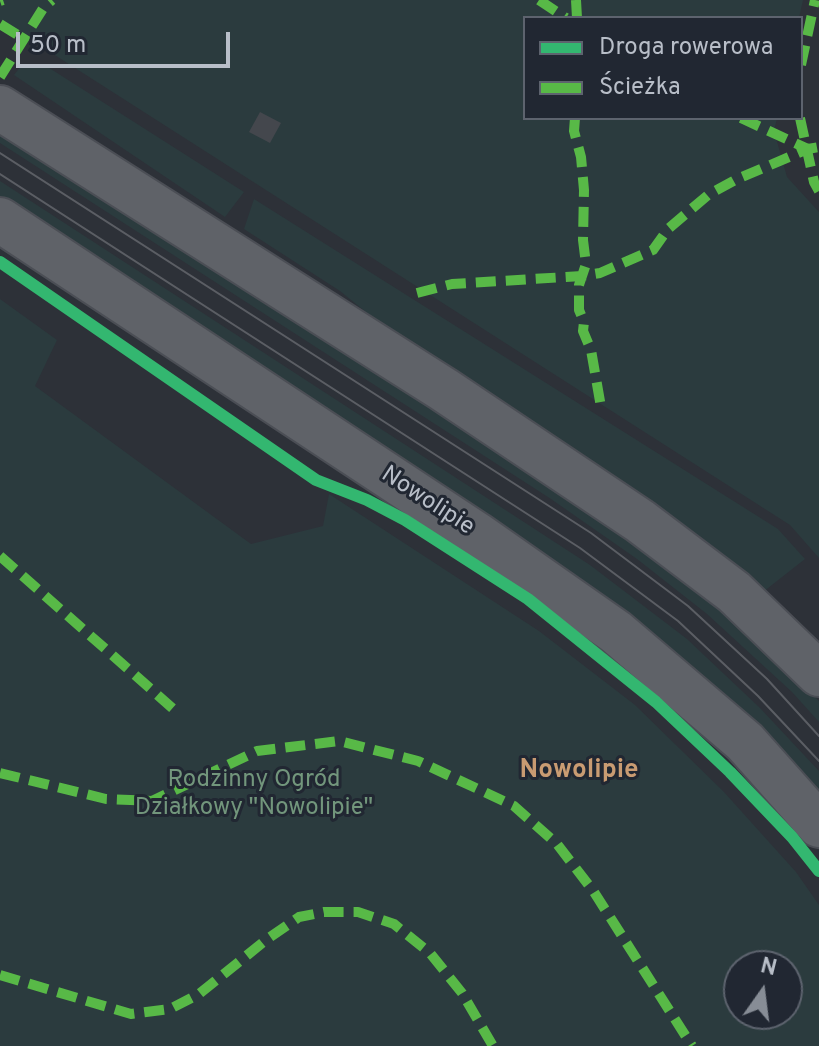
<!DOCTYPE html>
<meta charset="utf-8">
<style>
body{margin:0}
#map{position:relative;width:819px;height:1046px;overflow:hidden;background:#2d3138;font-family:Overpass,sans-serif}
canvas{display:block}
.legend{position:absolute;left:523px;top:16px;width:280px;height:104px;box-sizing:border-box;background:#212732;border:2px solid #5d636e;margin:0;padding:10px 14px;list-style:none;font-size:24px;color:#b8bec8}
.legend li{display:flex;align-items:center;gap:16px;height:40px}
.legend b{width:40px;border:2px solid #5d636e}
.north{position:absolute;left:723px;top:950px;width:80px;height:80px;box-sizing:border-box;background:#212732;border:2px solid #5d636e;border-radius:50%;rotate:14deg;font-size:22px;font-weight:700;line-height:32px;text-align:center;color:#b8bec8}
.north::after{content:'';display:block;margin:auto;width:28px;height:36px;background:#878d96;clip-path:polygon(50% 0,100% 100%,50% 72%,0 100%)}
.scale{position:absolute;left:16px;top:32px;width:214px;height:36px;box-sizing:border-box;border:4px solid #b8bec8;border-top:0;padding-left:10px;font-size:24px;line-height:28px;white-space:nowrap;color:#b8bec8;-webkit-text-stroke:6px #212732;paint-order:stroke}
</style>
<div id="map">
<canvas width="819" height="1046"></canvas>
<ul class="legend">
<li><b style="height:10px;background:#33b770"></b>Droga rowerowa</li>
<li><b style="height:10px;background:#58b947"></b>Ścieżka</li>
</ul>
<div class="north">N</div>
<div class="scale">50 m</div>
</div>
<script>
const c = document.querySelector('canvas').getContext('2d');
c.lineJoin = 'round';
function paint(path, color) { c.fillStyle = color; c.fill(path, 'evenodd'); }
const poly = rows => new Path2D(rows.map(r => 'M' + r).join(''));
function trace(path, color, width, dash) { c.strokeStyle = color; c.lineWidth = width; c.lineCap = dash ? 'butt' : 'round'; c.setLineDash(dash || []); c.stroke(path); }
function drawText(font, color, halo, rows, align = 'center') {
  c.font = font + ' Overpass,sans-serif'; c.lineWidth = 6; c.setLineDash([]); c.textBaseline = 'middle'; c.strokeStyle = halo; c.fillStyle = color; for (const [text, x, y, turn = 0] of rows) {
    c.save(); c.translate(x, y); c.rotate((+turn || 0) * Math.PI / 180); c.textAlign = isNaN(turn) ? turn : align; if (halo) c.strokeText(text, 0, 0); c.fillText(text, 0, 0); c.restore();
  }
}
const green = poly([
 [0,0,803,0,799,18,525,18,525,118,777,118,774,131,787,177,819,212,819,558,790,525,0,20],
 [43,64,244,192,225,217,14,75,21,66],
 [0,127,595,510,719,604,819,701,819,722,792,692,707,614,637,559,551,499,0,143],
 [0,181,590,565,687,639,760,708,819,771,819,796,0,199],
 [254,199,778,529,805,559,763,592,404,343,340,291,244,229],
 [0,299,57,340,35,386,251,544,323,526,329,494,539,631,635,705,724,792,796,872,819,905,819,1046,0,1046],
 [739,966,787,966,787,1014,739,1014]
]);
const building = poly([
 [260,112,281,123,270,143,249,132]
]);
const major = poly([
 [0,108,443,389,640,521,734,592,819,674],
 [0,220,476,534,616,632,745,742,819,825]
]);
const tram = poly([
 [0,153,591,533,688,606,767,679,819,736],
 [0,174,580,548,678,621,758,696,819,761]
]);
const quiet = poly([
 [539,0,566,18],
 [576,0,577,18],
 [0,1,3,0],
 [0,24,24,39],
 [801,65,815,0],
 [0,77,44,7,52,0],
 [575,118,574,131,581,157,584,190,583,240,586,264,579,285,579,310,584,322,583,331,591,350,601,407],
 [741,118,808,149],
 [800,118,814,182,819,191],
 [417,293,452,284,582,276,600,273,653,250,668,229,708,195,735,180,808,149,819,147],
 [0,556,178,713],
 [0,773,106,799,152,801,257,751,339,741,418,761,514,806,557,844,594,892,692,1046],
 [0,975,131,1014,170,1009,199,994,266,940,299,917,324,912,358,912,394,924,430,953,462,993,493,1046]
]);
const cycleway = poly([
 [0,262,316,480,367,500,405,520,528,599,656,702,730,772,792,837,819,871]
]);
const streetNames = [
 ["Nowolipie",427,502,33]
];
const parkNames = [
 ["Rodzinny Ogród",254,781],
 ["Działkowy \"Nowolipie\"",254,809]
];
const neighbourhoodNames = [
 ["Nowolipie",579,772]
];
paint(green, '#2b3b3e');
paint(building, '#44474d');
trace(major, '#4b4e55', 48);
trace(major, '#5f6268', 44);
trace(tram, '#5b5e64', 2);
trace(quiet, '#58b947', 10, [20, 10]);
trace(cycleway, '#33b770', 12);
drawText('24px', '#b8bec8', '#212732', streetNames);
drawText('24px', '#72967c', '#212732', parkNames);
drawText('bold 26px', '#c99b72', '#212732', neighbourhoodNames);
</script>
